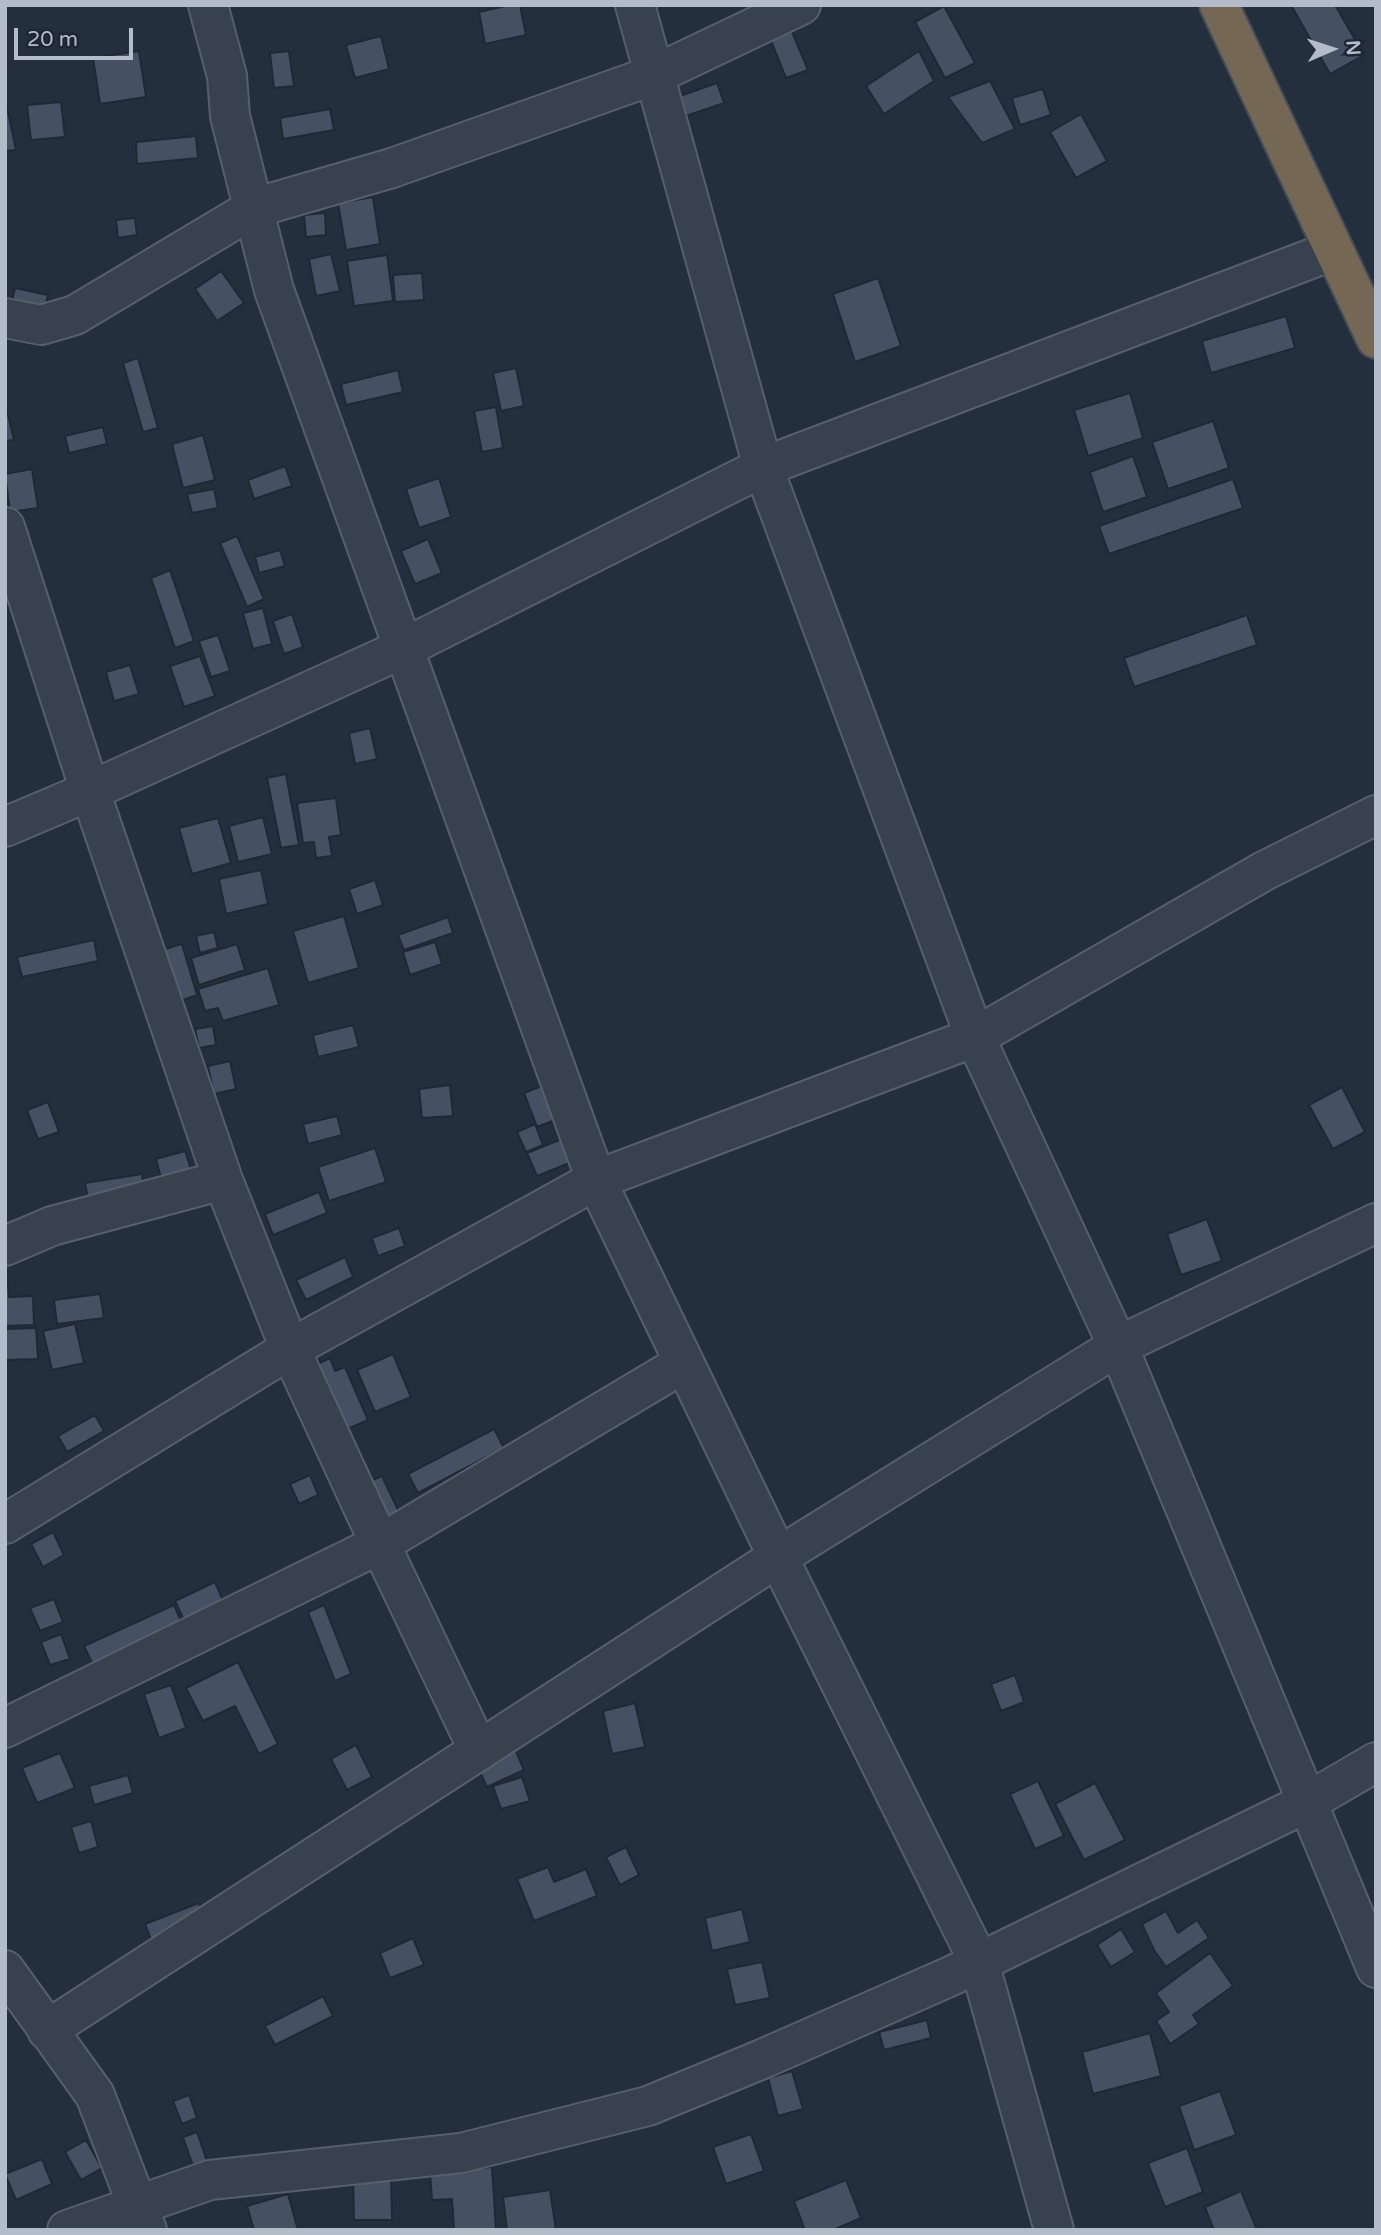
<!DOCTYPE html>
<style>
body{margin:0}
#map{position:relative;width:1381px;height:2235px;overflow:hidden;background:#242f3e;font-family:"Varela Round",sans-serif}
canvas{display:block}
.frame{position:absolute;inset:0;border:7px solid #b4bcc9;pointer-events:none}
.north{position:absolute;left:1297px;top:14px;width:70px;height:70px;-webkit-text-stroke:5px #1d2633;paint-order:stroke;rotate:87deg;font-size:19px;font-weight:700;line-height:28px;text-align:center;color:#b4bcc9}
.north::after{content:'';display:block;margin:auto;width:24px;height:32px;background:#b4bcc9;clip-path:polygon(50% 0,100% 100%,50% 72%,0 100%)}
.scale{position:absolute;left:14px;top:28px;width:119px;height:32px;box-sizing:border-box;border:4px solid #b4bcc9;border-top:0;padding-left:9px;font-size:21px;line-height:24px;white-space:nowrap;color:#b4bcc9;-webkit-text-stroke:5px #1d2633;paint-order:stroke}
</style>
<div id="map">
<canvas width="1381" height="2235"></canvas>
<div class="frame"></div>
<div class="north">N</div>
<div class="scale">20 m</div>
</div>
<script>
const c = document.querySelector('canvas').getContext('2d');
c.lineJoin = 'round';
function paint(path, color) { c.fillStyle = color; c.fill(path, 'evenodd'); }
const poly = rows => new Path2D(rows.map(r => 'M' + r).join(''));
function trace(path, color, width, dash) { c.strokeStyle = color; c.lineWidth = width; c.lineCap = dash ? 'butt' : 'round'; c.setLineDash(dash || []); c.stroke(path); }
const building = poly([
 [510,5,520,5,526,35,485,44,479,12,510,5],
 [1291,5,1335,5,1364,55,1330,74,1291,5],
 [944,6,975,63,945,78,915,22,944,6],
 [790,27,808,70,786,78,769,36,790,27],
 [381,36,389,69,355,78,346,45,381,36],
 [139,51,146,97,100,104,93,58,139,51],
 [289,51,294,86,274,88,270,53,289,51],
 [919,51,934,81,884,114,866,86,919,51],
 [990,81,1015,129,982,143,948,97,990,81],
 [717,83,724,103,683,117,677,97,717,83],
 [1043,89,1051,115,1020,125,1012,98,1043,89],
 [61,102,65,137,31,140,27,105,61,102],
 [5,107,7,107,16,150,5,151,5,107],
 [330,109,334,130,283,139,280,118,330,109],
 [1081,114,1107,161,1076,178,1050,132,1081,114],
 [196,136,198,158,137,164,136,142,196,136],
 [373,197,380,244,346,250,338,203,373,197],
 [325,213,326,235,306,237,304,215,325,213],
 [135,218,137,235,118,238,116,220,135,218],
 [331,254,340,291,316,296,309,259,331,254],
 [387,255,393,301,354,306,347,261,387,255],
 [221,271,244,303,217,321,195,289,221,271],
 [422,273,424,300,395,302,393,275,422,273],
 [878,278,901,346,855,362,833,294,878,278],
 [15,288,48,295,44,312,11,305,15,288],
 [1286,316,1295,348,1211,373,1202,341,1286,316],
 [138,358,158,428,143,432,123,363,138,358],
 [516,368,524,406,501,411,493,373,516,368],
 [398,370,403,392,346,405,341,384,398,370],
 [1130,393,1143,438,1088,456,1074,410,1130,393],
 [5,402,14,440,5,441,5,402],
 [496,407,503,448,482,452,474,411,496,407],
 [1213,421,1229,468,1168,489,1152,442,1213,421],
 [103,427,107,444,69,453,65,436,103,427],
 [203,435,215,480,183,488,172,444,203,435],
 [1133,456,1147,497,1103,512,1090,472,1133,456],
 [285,466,292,486,254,499,248,480,285,466],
 [32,469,38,508,10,512,5,474,32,469],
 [439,478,451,517,419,528,406,489,439,478],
 [1233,479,1243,508,1109,554,1099,526,1233,479],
 [214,489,218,508,192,513,187,494,214,489],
 [237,536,264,599,247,607,220,543,237,536],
 [428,539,442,573,415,584,401,551,428,539],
 [280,550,285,566,259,573,255,557,280,550],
 [170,570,194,641,175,648,151,578,170,570],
 [263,608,272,644,253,649,243,613,263,608],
 [292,614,303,647,284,654,273,621,292,614],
 [1247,615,1257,645,1134,687,1124,658,1247,615],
 [218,635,230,671,211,677,199,641,218,635],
 [200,656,215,696,184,707,170,666,200,656],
 [130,665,139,694,114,701,106,672,130,665],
 [370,728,377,759,355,764,349,733,370,728],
 [286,774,299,845,281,848,267,778,286,774],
 [336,798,341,835,329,837,332,856,316,858,314,842,303,843,297,803,336,798],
 [263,817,272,854,238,862,229,826,263,817],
 [218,818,231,863,192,874,179,828,218,818],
 [261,870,268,904,226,914,219,879,261,870],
 [375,880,383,905,357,914,349,889,375,880],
 [344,916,359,968,308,983,293,931,344,916],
 [448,917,453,933,404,950,398,935,448,917],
 [214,932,218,948,200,953,196,936,214,932],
 [94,940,98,961,22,977,17,957,94,940],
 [435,942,442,964,410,975,403,952,435,942],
 [182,944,197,995,180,1001,165,949,182,944],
 [237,944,245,970,199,985,191,958,237,944],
 [268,968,279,1005,223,1021,218,1008,205,1011,198,989,268,968],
 [353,1025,359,1047,318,1057,313,1035,353,1025],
 [213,1026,216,1045,199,1048,195,1029,213,1026],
 [230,1061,236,1089,214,1094,208,1066,230,1061],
 [450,1085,453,1116,422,1118,419,1089,450,1085],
 [542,1086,555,1120,537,1127,524,1093,542,1086],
 [1342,1087,1365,1132,1333,1149,1309,1105,1342,1087],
 [48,1102,59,1132,38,1139,27,1110,48,1102],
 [337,1116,342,1135,308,1144,303,1124,337,1116],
 [535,1124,543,1145,526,1152,517,1132,535,1124],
 [562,1139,572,1162,537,1176,527,1153,562,1139],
 [375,1148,386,1182,329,1201,318,1167,375,1148],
 [185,1151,191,1169,161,1178,156,1159,185,1151],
 [142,1174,144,1190,88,1199,85,1183,142,1174],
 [319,1192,327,1213,273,1235,265,1214,319,1192],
 [1207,1219,1222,1261,1181,1275,1167,1234,1207,1219],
 [399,1228,405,1246,378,1256,372,1238,399,1228],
 [345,1257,353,1277,306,1300,296,1280,345,1257],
 [5,1284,8,1284,9,1297,33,1296,34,1325,5,1326,5,1284],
 [100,1294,104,1318,57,1324,54,1300,100,1294],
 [75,1324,84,1363,52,1370,43,1331,75,1324],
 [36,1328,38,1359,5,1360,5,1329,36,1328],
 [393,1354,411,1397,375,1412,357,1370,393,1354],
 [330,1358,335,1371,345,1367,368,1420,343,1431,315,1365,330,1358],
 [95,1415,104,1431,67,1452,58,1436,95,1415],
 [494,1429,504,1448,418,1493,408,1474,494,1429],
 [310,1475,318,1495,299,1504,290,1484,310,1475],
 [382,1476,399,1512,385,1519,368,1482,382,1476],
 [53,1532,64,1555,43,1567,31,1544,53,1532],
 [215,1582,225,1605,186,1624,175,1601,215,1582],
 [54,1599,63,1622,40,1631,30,1608,54,1599],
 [174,1605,183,1626,94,1667,84,1646,174,1605],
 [324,1605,351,1674,335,1681,308,1612,324,1605],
 [61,1634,70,1659,50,1665,41,1642,61,1634],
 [238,1662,278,1744,259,1754,235,1706,203,1721,186,1688,238,1662],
 [1015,1675,1024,1702,1001,1711,991,1684,1015,1675],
 [171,1685,186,1728,159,1738,144,1694,171,1685],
 [635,1703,645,1747,612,1754,603,1711,635,1703],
 [356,1745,372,1777,347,1790,331,1759,356,1745],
 [515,1749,524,1770,487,1787,477,1766,515,1749],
 [60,1753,75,1788,37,1803,22,1768,60,1753],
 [128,1775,133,1793,94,1805,89,1786,128,1775],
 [522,1777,530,1801,501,1809,493,1786,522,1777],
 [1038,1781,1064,1836,1035,1849,1010,1794,1038,1781],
 [1095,1783,1125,1840,1084,1860,1055,1804,1095,1783],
 [91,1821,98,1847,79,1853,71,1827,91,1821],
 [626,1847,639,1875,620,1885,606,1857,626,1847],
 [548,1867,554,1882,586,1869,597,1896,534,1921,517,1879,548,1867],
 [199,1903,207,1923,155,1949,145,1924,199,1903],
 [742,1909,750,1942,712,1951,705,1918,742,1909],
 [1166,1911,1178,1933,1197,1920,1209,1938,1166,1967,1154,1950,1142,1924,1166,1911],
 [1121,1929,1135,1952,1111,1967,1097,1945,1121,1929],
 [413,1938,424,1965,390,1978,380,1953,413,1938],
 [1210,1953,1233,1986,1193,2015,1199,2024,1170,2044,1156,2021,1169,2012,1156,1993,1210,1953],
 [762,1962,770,1998,735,2005,727,1969,762,1962],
 [323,1996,333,2016,275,2045,265,2026,323,1996],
 [927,2020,931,2038,884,2050,879,2032,927,2020],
 [1150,2033,1161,2076,1093,2094,1082,2052,1150,2033],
 [792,2071,803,2109,778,2116,768,2078,792,2071],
 [1220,2091,1236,2135,1194,2150,1179,2106,1220,2091],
 [189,2095,197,2118,182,2124,173,2101,189,2095],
 [197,2132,207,2161,193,2166,183,2137,197,2132],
 [751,2134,764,2171,726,2184,713,2147,751,2134],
 [86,2140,102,2168,81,2180,65,2152,86,2140],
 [1187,2148,1203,2192,1165,2207,1148,2163,1187,2148],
 [42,2159,52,2184,16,2200,5,2174,42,2159],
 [492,2167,496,2230,454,2230,452,2199,432,2200,430,2172,492,2167],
 [353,2172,391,2172,392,2220,354,2220,353,2172],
 [846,2180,861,2218,833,2230,805,2230,794,2201,846,2180],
 [550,2190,556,2230,507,2230,503,2197,550,2190],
 [1241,2191,1257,2230,1214,2230,1205,2207,1241,2191],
 [288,2194,298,2230,254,2230,247,2206,288,2194]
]);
const minor = poly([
 [208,5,227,76,230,116,274,290,596,1180,778,1557,979,1962,1054,2230],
 [635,5,763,467,975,1037,1118,1346,1376,1968],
 [5,318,41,325,75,315,254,208,392,168,654,75,801,5],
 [5,527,90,791,223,1180,290,1349,380,1544,479,1751],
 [5,827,90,791,404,648,763,467,1334,250],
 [5,1246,52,1226,223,1180],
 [5,1524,290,1349,596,1180,975,1037,1264,871,1376,815],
 [5,1728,380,1544,684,1363],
 [5,1970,95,2095,147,2230],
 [47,2030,778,1557,1118,1346,1376,1223],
 [67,2230,210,2180,461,2153,648,2106,760,2060,951,1976,1306,1803,1376,1762]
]);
const highway = poly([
 [1219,5,1376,339]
]);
paint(building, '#455162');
trace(building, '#1f2835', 2);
trace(minor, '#565f6c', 42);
trace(highway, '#434c59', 42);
trace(minor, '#38414e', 38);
trace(highway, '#746855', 38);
</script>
